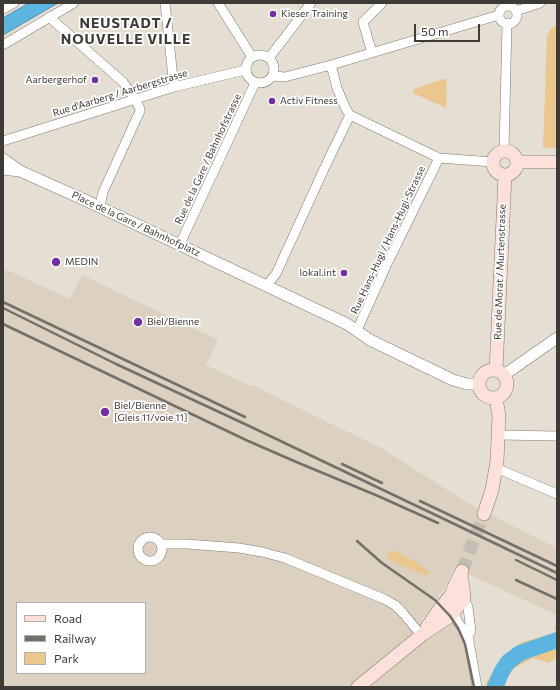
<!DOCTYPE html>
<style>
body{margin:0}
#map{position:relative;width:560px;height:690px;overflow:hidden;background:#e5ded3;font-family:Commissioner,sans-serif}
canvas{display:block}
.frame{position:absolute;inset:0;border:4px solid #3e3b37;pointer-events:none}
.legend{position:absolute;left:16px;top:602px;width:130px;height:72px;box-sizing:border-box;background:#fff;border:1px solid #b2b1af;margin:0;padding:5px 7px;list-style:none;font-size:12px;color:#3e3b37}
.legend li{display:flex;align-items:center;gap:8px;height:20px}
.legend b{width:20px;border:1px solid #b2b1af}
.scale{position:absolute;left:414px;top:24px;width:66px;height:18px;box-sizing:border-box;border:2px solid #3e3b37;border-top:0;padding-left:5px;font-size:12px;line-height:14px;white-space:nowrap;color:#3e3b37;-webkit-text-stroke:3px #fff;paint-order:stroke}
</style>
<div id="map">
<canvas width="560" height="690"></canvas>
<div class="frame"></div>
<ul class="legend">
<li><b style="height:5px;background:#fde0d9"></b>Road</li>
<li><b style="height:5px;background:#746f69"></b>Railway</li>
<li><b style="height:11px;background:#eac78e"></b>Park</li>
</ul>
<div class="scale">50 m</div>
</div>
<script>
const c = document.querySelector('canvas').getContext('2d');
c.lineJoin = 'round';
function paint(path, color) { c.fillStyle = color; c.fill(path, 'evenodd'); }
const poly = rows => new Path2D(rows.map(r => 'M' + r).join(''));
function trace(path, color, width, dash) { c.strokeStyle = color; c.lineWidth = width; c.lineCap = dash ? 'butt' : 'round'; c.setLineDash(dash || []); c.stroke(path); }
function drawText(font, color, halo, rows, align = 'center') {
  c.font = font + ' Commissioner,sans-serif'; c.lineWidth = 3.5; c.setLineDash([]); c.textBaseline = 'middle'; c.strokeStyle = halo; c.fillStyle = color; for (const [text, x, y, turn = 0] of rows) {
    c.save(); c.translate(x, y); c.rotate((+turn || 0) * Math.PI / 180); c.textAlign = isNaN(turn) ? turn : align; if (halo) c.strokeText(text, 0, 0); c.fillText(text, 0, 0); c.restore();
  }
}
const built = poly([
 [3,268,70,299,82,275,218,340,206,365,251,386,252,385,381,448,473,506,557,548,557,615,470,575,453,569,448,581,428,615,422,618,423,633,450,616,468,636,476,687,3,687],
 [17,603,145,603,145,673,17,673]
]);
const green = poly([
 [557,24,557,148,543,148,547,36,550,30],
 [447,78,446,108,413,93,414,89],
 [393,550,416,562,430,572,428,576,399,565,388,559,389,552],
 [557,626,557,657,549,663,533,658,508,672,505,687,486,687,486,683,500,660,522,642,556,633,554,627]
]);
const water = poly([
 [29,3,58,3,3,35,3,18,29,3]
]);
const river = poly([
 [495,687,502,671,508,662,520,653,557,640]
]);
const secondaryTunnel = poly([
 [462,571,484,514]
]);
const minor = poly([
 [165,3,174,87],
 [218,3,252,57],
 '499 15a9 9 0 1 1 18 0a9 9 0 1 1-18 0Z',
 [3,9,14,3],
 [516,11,540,3],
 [49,17,123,82,135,99,140,109,140,111,103,192,100,206],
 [3,45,74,3],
 [372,53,363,22,382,3],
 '246 69a14 14 0 1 1 28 0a14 14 0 1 1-28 0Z',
 [269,58,311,3],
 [331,65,337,88,346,109,350,115,439,158,493,162],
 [273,76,285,77,331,65,499,15],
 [3,141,174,87,245,70],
 [504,151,507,23],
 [180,244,255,83],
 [267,285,276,274,324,169,350,115],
 [357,330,387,264,439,158],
 [499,435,557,436],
 [496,468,557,494],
 '138 549a12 12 0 1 1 24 0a12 12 0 1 1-24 0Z',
 [161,544,187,544,239,548,262,552,285,558,384,599,395,605,403,613,421,635],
 [464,599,468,607,469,616,471,631,468,636],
 [453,608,457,621,468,636,477,687]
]);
const tertiary = poly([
 [3,159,20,171],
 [3,169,20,171,87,201,347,324,370,340,453,380,467,384,478,384],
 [504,375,557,338]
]);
const secondary = poly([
 '493 163a12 12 0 1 1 24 0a12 12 0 1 1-24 0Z',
 [517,162,557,162],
 '479 384a14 14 0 1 1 28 0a14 14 0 1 1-28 0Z',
 [496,370,505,175],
 [484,514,492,490,497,461,499,416,496,398],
 [427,627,442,606,451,595,455,585,462,571],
 [358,687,423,634,450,616,464,599,463,587,461,576]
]);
const rail = poly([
 [3,302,245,417],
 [3,308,116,364,247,425,557,573],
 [3,324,246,440,294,461,378,496,438,523],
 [342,464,382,483],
 [420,501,557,566],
 [357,541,382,563,435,600,450,616,458,628,465,644,474,687],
 [516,560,557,580],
 [516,580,557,599]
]);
const markers = [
 [273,14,4,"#722ea2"],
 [95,80,4,"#722ea2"],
 [272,101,4,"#722ea2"],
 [56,262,5,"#722ea2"],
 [344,273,4,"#722ea2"],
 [138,322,5,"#722ea2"],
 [105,412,5,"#722ea2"]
];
const poiNames = [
 ["Kieser Training",281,14],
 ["Aarbergerhof",87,80,"right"],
 ["Activ Fitness",280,101],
 ["MEDIN",65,262],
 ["lokal.int",336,273,"right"],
 ["Biel/Bienne",147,322],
 ["Biel/Bienne",114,406],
 ["[Gleis 11/voie 11]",114,418]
];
const streetNames = [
 ["Rue d'Aarberg / Aarbergstrasse",120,93,-17],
 ["Rue de la Gare / Bahnhofstrasse",208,159,-65],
 ["Place de la Gare / Bahnhofplatz",136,224,25],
 ["Rue Hans-Hugi / Hans-Hugi-Strasse",388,240,-65],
 ["Rue de Morat / Murtenstrasse",500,272,-88]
];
const districtNames = [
 ["NEUSTADT /",126,23],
 ["NOUVELLE VILLE",126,39]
];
paint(built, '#dcd1c0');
paint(green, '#eac78e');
paint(water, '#5cb5e1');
trace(water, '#5390ae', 1);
trace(river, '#5cb5e1', 16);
trace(secondaryTunnel, '#c4bdb4', 13, [13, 6]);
trace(minor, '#817b71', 10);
trace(tertiary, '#817b71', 12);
trace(secondary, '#817b71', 14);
trace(minor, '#fff', 9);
trace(tertiary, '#fff', 11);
trace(secondary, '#fde0d9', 13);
trace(rail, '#746f69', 2.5);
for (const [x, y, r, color] of markers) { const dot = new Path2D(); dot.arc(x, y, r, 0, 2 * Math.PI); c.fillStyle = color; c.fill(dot); trace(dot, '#fff', 1.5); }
drawText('10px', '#3e3b37', '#fff', poiNames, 'left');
drawText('10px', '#3e3b37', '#fff', streetNames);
c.letterSpacing = '1px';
drawText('bold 14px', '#3e3b37', '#fff', districtNames);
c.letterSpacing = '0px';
</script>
